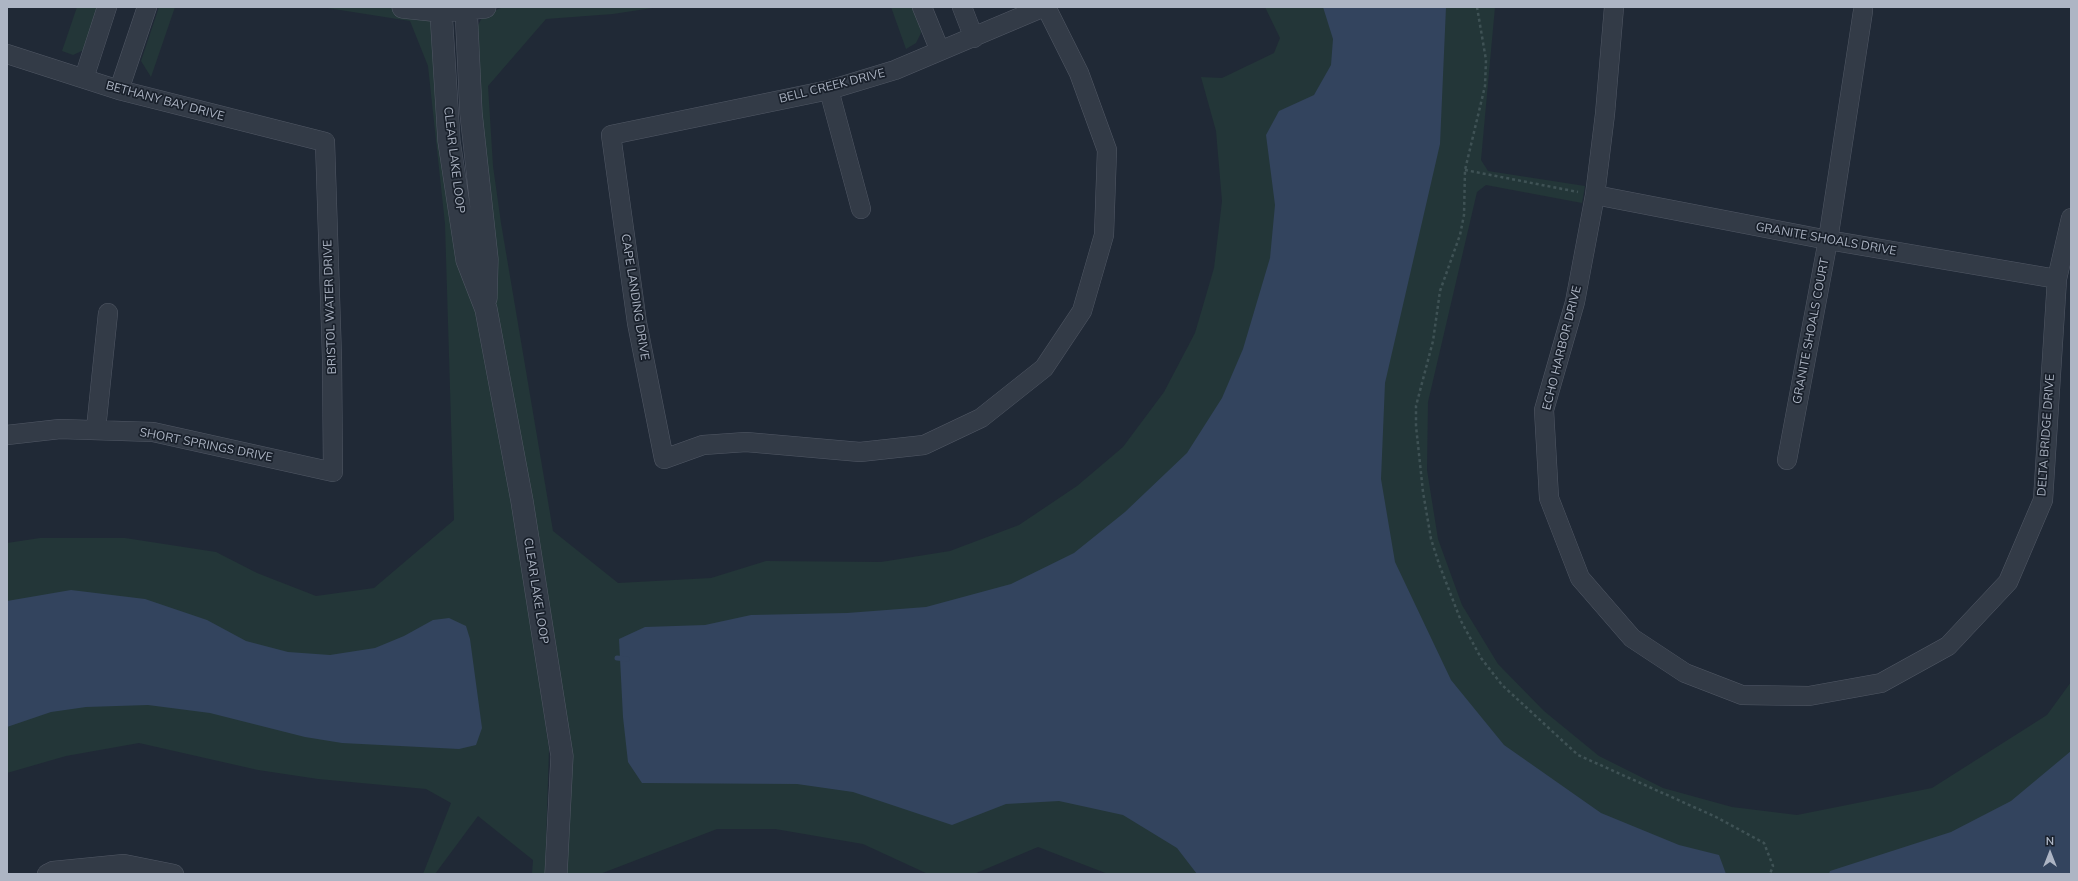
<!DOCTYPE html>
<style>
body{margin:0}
#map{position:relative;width:2078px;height:881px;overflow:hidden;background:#202936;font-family:Mulish,sans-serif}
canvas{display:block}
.frame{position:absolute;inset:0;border:8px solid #adb5c4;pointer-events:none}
.north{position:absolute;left:2030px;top:833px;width:40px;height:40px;-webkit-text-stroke:3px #19202b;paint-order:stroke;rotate:0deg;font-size:11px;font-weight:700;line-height:16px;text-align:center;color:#adb5c4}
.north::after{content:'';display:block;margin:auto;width:14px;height:18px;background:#adb5c4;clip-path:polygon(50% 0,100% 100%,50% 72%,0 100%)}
</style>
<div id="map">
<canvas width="2078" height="881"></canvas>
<div class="frame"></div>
<div class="north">N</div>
</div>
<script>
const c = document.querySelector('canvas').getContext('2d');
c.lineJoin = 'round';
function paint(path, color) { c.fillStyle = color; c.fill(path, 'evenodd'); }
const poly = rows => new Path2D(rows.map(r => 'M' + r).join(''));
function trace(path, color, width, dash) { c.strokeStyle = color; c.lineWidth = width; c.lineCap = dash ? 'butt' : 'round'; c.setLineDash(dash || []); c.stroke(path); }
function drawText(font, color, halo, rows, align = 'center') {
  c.font = font + ' Mulish,sans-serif'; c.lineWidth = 3.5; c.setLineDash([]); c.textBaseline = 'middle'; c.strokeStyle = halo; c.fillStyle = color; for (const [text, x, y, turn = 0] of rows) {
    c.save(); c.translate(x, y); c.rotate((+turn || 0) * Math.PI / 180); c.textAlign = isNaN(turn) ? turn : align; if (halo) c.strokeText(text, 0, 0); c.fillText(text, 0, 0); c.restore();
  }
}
const green = poly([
 [77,7,101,7,86,49,73,55,62,51],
 [159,7,175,7,151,77,141,61],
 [321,7,386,7,439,13,477,304,517,523,549,749,545,874,532,874,533,860,478,816,435,874,423,874,451,803,426,789,318,779,258,770,139,743,66,756,7,773,7,543,40,538,125,538,216,552,257,573,316,596,374,588,454,520,445,224,428,66,410,21],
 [515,7,659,7,613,14,546,19,488,86,493,166,501,223,553,531,618,583,711,578,766,561,881,562,950,551,1019,525,1077,486,1123,447,1164,392,1195,333,1214,268,1222,201,1216,131,1201,77,1222,78,1274,53,1280,38,1265,7,1495,7,1481,160,1488,171,1585,186,1582,203,1486,185,1477,192,1428,402,1427,470,1438,539,1462,605,1498,664,1544,711,1599,756,1663,788,1732,807,1797,815,1932,788,2047,715,2071,682,2071,874,1108,874,1038,847,974,874,928,874,863,844,775,829,717,829,600,874,567,874,567,808,497,316,487,222,475,32,483,15,501,8],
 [891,7,913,7,920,24,921,33,916,43,906,49]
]);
const water = poly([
 [1323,7,1446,7,1440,144,1385,383,1381,479,1395,562,1451,680,1504,745,1601,813,1679,845,1719,855,1726,874,1197,874,1177,848,1123,815,1059,801,1006,804,952,825,853,792,797,784,642,783,628,762,623,717,619,639,645,627,705,625,751,615,847,613,926,607,1011,584,1074,553,1125,512,1187,453,1222,398,1243,349,1270,258,1275,205,1266,135,1279,111,1314,95,1331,65,1333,39],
 [71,590,145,599,207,620,246,641,288,652,330,655,375,648,404,636,433,620,449,618,466,626,470,639,482,728,476,745,459,749,342,743,305,737,210,713,148,705,86,707,51,712,7,727,7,601],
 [2071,751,2071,874,1829,874,1830,871,1951,832,2011,801]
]);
const stream = poly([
 [617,658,627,659]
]);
const path = poly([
 [1477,7,1486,60,1485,86,1465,170,1464,215,1460,235,1440,291,1433,341,1416,406,1416,426,1423,492,1431,539,1439,564,1461,621,1481,658,1502,685,1578,755,1716,817,1764,843,1773,866,1770,874],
 [1465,170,1578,192]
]);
const minor = poly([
 [922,7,940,51],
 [962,7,974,38],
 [1044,7,895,70,829,90,611,135,637,323,664,459,703,445,746,442,860,452,924,445,981,418,1044,368,1082,311,1104,235,1107,150,1079,73,1046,7],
 [1614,7,1605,114,1595,195,1575,302,1544,410,1549,498,1580,578,1632,638,1685,673,1742,695,1809,696,1881,683,1948,646,2008,582,2043,500,2057,279,2071,218],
 [7,54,119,90,325,142,332,358,333,472,153,432,60,429,7,435],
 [84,78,107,7],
 [119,90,147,7],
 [829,90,861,209],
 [1595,195,1828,240,2057,279],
 [96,429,108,313],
 [1787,460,1828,240,1863,11],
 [47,874,53,871,124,864,174,874]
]);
const tertiary = poly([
 [403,7,441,11,485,7],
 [443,7,441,11,449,141,467,260,486,309,522,501,562,756,556,874],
 [466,7,471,113,487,259,486,298]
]);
const streetNames = [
 ["BELL CREEK DRIVE",832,86,-14],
 ["BETHANY BAY DRIVE",165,101,15],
 ["CLEAR LAKE LOOP",454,160,83],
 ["GRANITE SHOALS DRIVE",1826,239,10],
 ["CAPE LANDING DRIVE",635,297,81],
 ["BRISTOL WATER DRIVE",330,307,-92],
 ["GRANITE SHOALS COURT",1811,331,-79],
 ["ECHO HARBOR DRIVE",1562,348,-76],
 ["DELTA BRIDGE DRIVE",2046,435,-86],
 ["SHORT SPRINGS DRIVE",206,445,11],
 ["CLEAR LAKE LOOP",536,591,81]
];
paint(green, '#233638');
paint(water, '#33445e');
trace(stream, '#33445e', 5);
trace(minor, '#515865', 20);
trace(tertiary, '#515865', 23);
trace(path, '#3f5255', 2.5, [3, 3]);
trace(minor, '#333b47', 19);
trace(tertiary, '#333b47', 22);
drawText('12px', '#adb5c4', '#19202b', streetNames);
</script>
